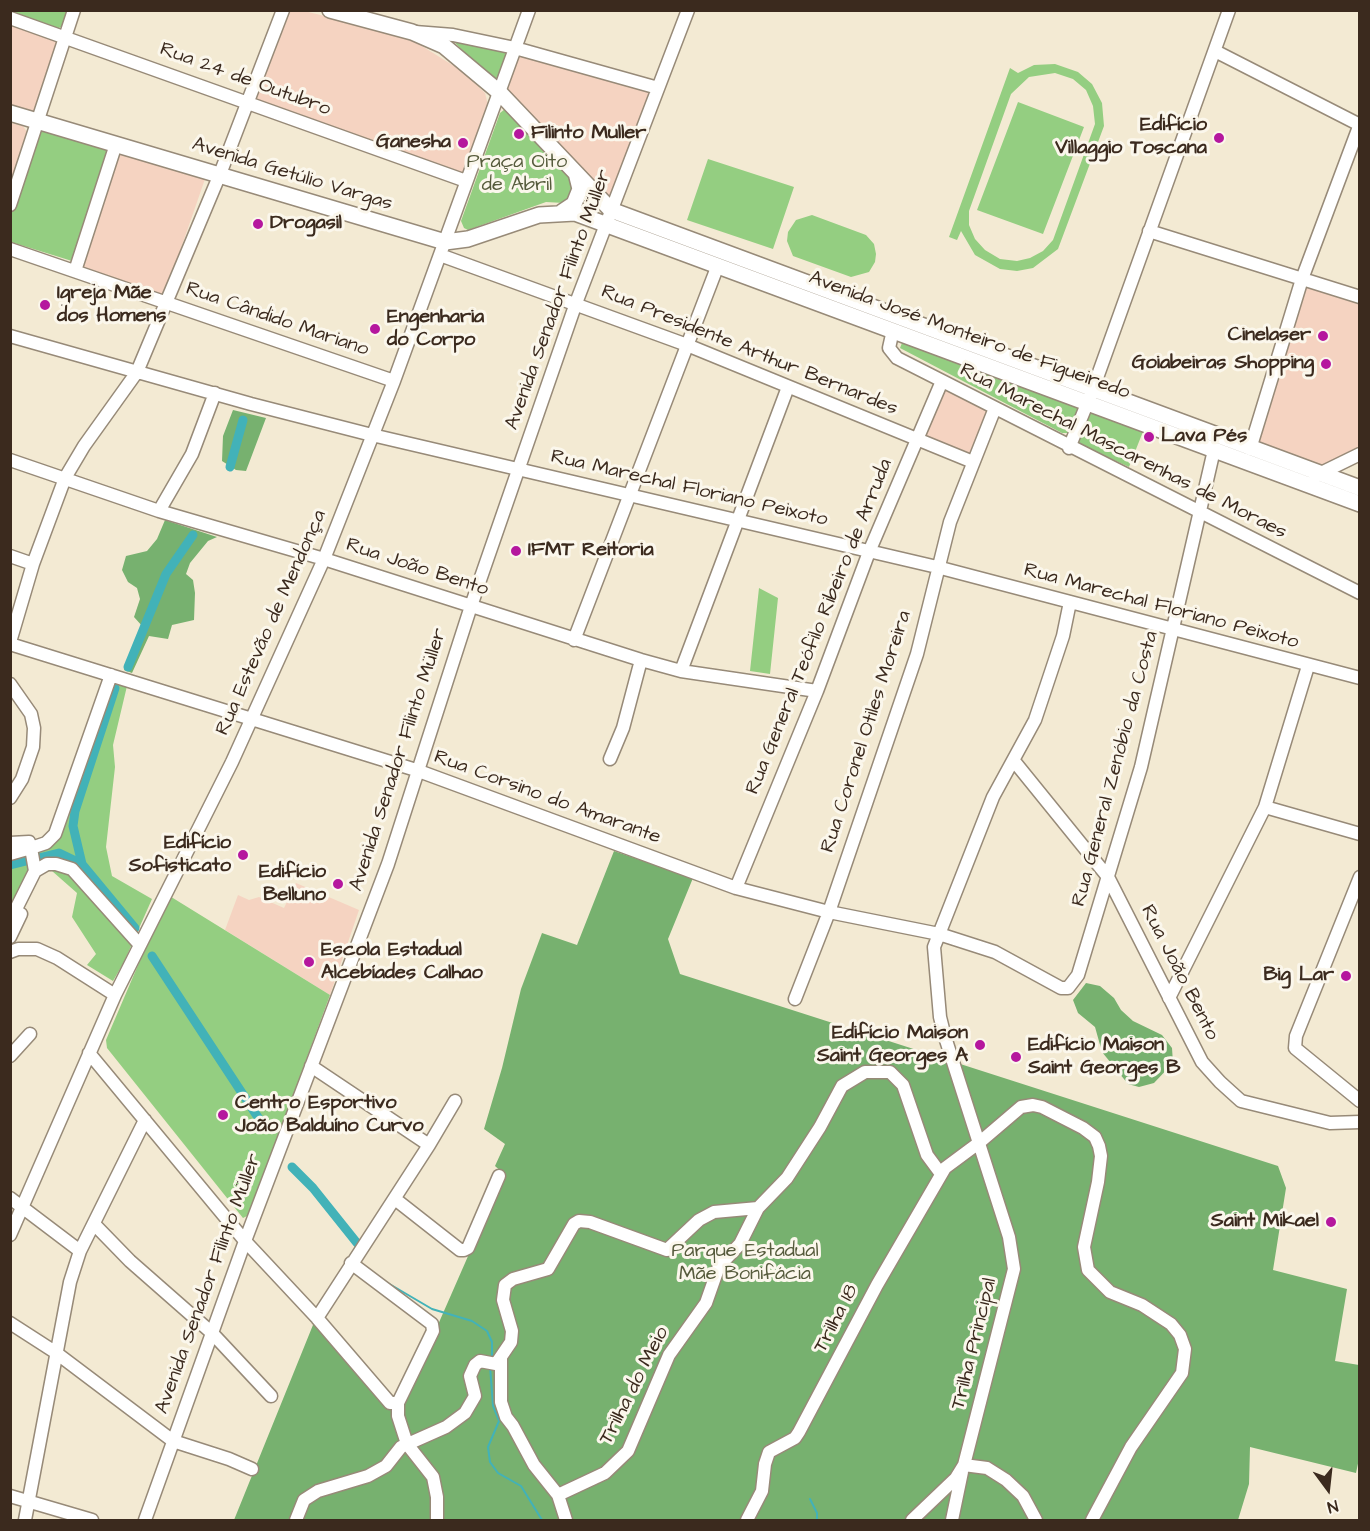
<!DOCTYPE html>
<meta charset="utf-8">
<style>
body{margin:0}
#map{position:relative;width:1370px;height:1531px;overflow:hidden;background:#f3ead3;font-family:"Architects Daughter",sans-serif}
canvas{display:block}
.frame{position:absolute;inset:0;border:12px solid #3b2a1e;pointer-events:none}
.north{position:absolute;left:1298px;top:1459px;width:60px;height:60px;-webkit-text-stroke:4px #fbf7ec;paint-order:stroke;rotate:165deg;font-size:16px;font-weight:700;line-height:24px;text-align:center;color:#3b2a1e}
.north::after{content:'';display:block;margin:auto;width:21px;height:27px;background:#3b2a1e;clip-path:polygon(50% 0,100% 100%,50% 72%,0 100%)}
</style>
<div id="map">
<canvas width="1370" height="1531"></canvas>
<div class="frame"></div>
<div class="north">N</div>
</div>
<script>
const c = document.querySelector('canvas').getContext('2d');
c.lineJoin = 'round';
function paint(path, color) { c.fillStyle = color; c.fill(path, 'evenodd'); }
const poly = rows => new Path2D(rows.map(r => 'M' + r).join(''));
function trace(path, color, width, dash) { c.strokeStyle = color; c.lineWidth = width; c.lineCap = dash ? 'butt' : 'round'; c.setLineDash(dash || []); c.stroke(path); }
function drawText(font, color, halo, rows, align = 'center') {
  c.font = font + ' "Architects Daughter",sans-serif'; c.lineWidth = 6; c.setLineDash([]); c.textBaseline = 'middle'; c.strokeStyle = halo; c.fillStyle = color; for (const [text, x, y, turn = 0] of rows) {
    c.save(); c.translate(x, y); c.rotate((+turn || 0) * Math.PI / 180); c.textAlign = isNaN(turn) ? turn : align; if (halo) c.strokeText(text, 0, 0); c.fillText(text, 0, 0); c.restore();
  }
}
const built = poly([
 [300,10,382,30,417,43,462,71,485,93,489,109,465,178,251,101,290,11],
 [11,24,60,41,33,115,11,108],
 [520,55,653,91,610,198,506,91],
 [11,123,23,126,27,132,11,183],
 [118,149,205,179,163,300,76,271],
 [1303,282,1359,301,1359,451,1320,470,1253,448],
 [944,384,991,409,970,459,920,438],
 [296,883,359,910,330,995,225,930,238,895,249,900,259,897,284,908]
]);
const green = poly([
 [10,11,69,11,63,26,57,29],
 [450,38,505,51,507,53,498,78,492,79],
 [1055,64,1078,72,1092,84,1102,103,1104,126,1058,249,1033,268,1017,271,1000,269,975,255,961,231,957,240,949,237,1010,68,1018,73,1034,65],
 [1055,73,1073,79,1086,90,1093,106,1095,124,1053,240,1043,251,1030,258,1017,261,1000,259,985,250,975,239,969,225,969,211,1011,94,1029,77],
 [1018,102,1084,127,1043,234,977,210],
 [505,109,574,180,571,200,564,203,546,202,468,230,464,228,461,221,500,113],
 [44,129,105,148,108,154,72,261,11,242,11,215,37,133],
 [708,159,794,187,773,249,687,220],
 [812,215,866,235,874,244,876,254,875,262,869,272,851,277,793,256,787,241,788,232,796,220],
 [902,343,1078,407,1079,411,1069,433,1062,433,900,348],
 [1091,409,1144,429,1129,467,1077,443],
 [759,588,778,598,770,674,750,671],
 [102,680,127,686,113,745,115,767,106,847,112,876,152,899,124,962,113,981,87,965,96,954,72,917,77,893,52,871,28,873,11,907,10,846,24,846,52,833],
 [168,895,330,995,249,1215,243,1218,107,1048,106,1040]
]);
const forest = poly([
 [233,410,266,418,246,471,236,470,222,461,223,436],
 [165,520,217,537,208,541,190,563,186,574,193,580,195,593,194,620,172,625,168,639,149,636,132,673,124,670,143,627,134,617,140,599,137,588,128,582,122,570,126,556,147,551,157,539],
 [614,851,693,878,668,939,680,974,1278,1166,1286,1188,1273,1270,1347,1289,1335,1361,1359,1365,1360,1454,1356,1473,1250,1447,1249,1484,1238,1520,234,1520,315,1320,398,1416,504,1174,495,1166,505,1144,484,1129,502,1068,521,989,542,933,577,945],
 [1086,983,1100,986,1114,998,1121,1010,1133,1021,1162,1035,1172,1048,1173,1063,1154,1083,1139,1087,1128,1084,1102,1052,1095,1027,1078,1013,1073,1000]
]);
const stream = poly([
 [386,1282,432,1309,472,1321,487,1331,492,1342,492,1358],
 [490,1366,493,1406,499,1421,488,1447,490,1462,498,1473,521,1486,542,1520],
 [810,1499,817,1513,817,1520]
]);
const canal = poly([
 [230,467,243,420],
 [128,667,166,574,193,535],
 [115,688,75,811,73,826,82,864,135,928],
 [10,865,59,853,82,864],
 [152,956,265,1128],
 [292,1167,313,1188,357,1243]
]);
const minor = poly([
 [10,18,466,181],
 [415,32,453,35,515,48,658,88],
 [1215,51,1360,125],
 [10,205,74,10],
 [1149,231,1360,297],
 [10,249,394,381],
 [440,255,687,345,973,462],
 [75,271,116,144],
 [893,330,889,348,897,358,1360,593],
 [10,336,251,404,372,435,937,567,1360,678],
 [1069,448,1093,389,1229,10],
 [1250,449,1302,279,1360,124],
 [10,460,159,511,324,559,641,660,681,671,817,691],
 [1315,476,1360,454],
 [159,511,192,454,215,393],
 [10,556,33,564],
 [574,640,718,265],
 [10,642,33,564,65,478,84,446,137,372,220,174,283,10],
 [10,644,416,770,736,888,829,912,939,934,995,952,1061,988,1068,988,1078,975,1141,767,1214,450],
 [681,671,788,387],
 [10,684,31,714,34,728,33,747,22,779,10,798],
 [610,759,623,728,641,660],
 [1014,761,1108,877,1202,1062,1220,1082,1241,1101,1330,1123,1360,1122],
 [1265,807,1360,834],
 [10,843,29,842,31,848,10,854],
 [35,871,31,848,46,843,55,834,111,675],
 [1360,877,1296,1036,1295,1048,1360,1101],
 [736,888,817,691,869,552,942,381],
 [10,921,35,871,47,864,56,864,72,869,140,945],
 [10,937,21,914],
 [10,952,18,949,37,949,57,958,115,995],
 [1169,998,1265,807,1308,666],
 [795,999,829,912,917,654,950,522,995,408],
 [89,1053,245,1241,317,1318,390,1403,398,1403],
 [10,1056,30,1034],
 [311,1066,429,1145],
 [10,1198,80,1251],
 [395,1199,460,1250,464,1250,468,1248,499,1176],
 [94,1224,130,1261,212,1333,271,1396],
 [10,1235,115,995,232,762,324,559,394,381,529,10],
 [351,1263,432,1324,433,1331,398,1403,398,1416,407,1444,433,1477,437,1497,437,1520],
 [317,1318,429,1145,455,1101],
 [10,1323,55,1352,173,1441,229,1459,252,1469],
 [501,1359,501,1402,506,1417,513,1426,534,1465,558,1495,566,1520],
 [964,1465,987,1468,1006,1480,1023,1496,1036,1520],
 [558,1495,605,1473,628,1451,669,1355,706,1303,719,1266,740,1244,758,1208,787,1178,820,1127,842,1086,865,1072,890,1072,903,1085,927,1155,941,1174],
 [10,1496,92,1520],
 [25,1520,70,1282,80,1251,145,1120],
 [145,1520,245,1241,388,864,471,606,576,303,688,10],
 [296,1520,304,1500,318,1491,368,1476,386,1466,401,1447,446,1427,465,1413,475,1396,470,1376,475,1365,480,1361,496,1364,511,1342,512,1331,503,1300,505,1285,513,1279,548,1269,574,1224,579,1221,590,1222,667,1250,699,1220,714,1212,758,1208],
 [747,1520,762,1491,765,1464,769,1452,795,1438,799,1432,877,1285,945,1168,980,1142,1021,1107,1033,1105,1042,1107,1083,1128,1095,1137,1099,1146,1101,1156,1098,1182,1084,1247,1088,1270,1110,1292,1142,1305,1171,1324,1180,1335,1185,1349,1182,1373,1131,1447,1092,1520],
 [912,1520,956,1478,964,1465,1014,1269,1009,1237,945,1037,940,1017,934,947,993,797,1035,720,1063,636,1070,602],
 [952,1520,962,1472]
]);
const major = poly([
 [330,10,412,32,444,46,499,92,611,210,1360,488],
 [10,113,445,242,468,239,539,215,575,213,1360,504],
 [562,212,574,204,580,189,576,173]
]);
const markers = [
 [519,134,6,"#b5179e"],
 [1219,138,6,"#b5179e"],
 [463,143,6,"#b5179e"],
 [258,224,6,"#b5179e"],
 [45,305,6,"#b5179e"],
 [375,329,6,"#b5179e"],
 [1323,336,6,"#b5179e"],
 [1326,364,6,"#b5179e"],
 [1149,437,6,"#b5179e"],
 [516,551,6,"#b5179e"],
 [243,855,6,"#b5179e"],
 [338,884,6,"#b5179e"],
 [309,962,6,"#b5179e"],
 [1346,976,6,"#b5179e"],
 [980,1045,6,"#b5179e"],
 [1016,1057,6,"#b5179e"],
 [223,1115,6,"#b5179e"],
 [1331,1222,6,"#b5179e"]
];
const streetNames = [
 ["Rua 24 de Outubro",245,80,20],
 ["Avenida Getúlio Vargas",292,175,17],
 ["Avenida Senador Filinto Müller",559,300,-70],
 ["Rua Cândido Mariano",277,320,19],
 ["Avenida José Monteiro de Figueiredo",969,336,20],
 ["Rua Presidente Arthur Bernardes",749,351,22],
 ["Rua Marechal Mascarenhas de Moraes",1123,452,27],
 ["Rua Marechal Floriano Peixoto",689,489,13],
 ["Rua João Bento",417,568,18],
 ["Rua Marechal Floriano Peixoto",1161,607,15],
 ["Rua Estevão de Mendonça",272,623,-66],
 ["Rua General Teófilo Ribeiro de Arruda",820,627,-68],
 ["Rua Coronel Otiles Moreira",867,732,-72],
 ["Avenida Senador Filinto Müller",399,760,-72],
 ["Rua General Zenóbio da Costa",1116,769,-75],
 ["Rua Corsino do Amarante",547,798,20],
 ["Rua João Bento",1179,973,63],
 ["Avenida Senador Filinto Müller",209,1284,-70],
 ["Trilha 18",837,1319,-63],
 ["Trilha Principal",975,1344,-76],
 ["Trilha do Meio",635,1386,-63]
];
const poiNames = [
 ["Edifício",1207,126],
 ["Villaggio Toscana",1207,149],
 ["Filinto Muller",531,134,"left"],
 ["Ganesha",451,143],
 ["Drogasil",270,224,"left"],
 ["Igreja Mãe",57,294,"left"],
 ["dos Homens",57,317,"left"],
 ["Engenharia",387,318,"left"],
 ["do Corpo",387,341,"left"],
 ["Cinelaser",1311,336],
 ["Goiabeiras Shopping",1314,364],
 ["Lava Pés",1161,437,"left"],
 ["IFMT Reitoria",528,551,"left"],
 ["Edifício",231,844],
 ["Sofisticato",231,867],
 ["Edifício",326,873],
 ["Belluno",326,896],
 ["Escola Estadual",321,951,"left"],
 ["Alcebíades Calhao",321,974,"left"],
 ["Big Lar",1334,976],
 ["Edifício Maison",968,1034],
 ["Saint Georges A",968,1057],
 ["Edifício Maison",1028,1046,"left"],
 ["Saint Georges B",1028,1069,"left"],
 ["Centro Esportivo",235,1104,"left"],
 ["João Balduíno Curvo",235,1127,"left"],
 ["Saint Mikael",1319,1222]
];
const parkNames = [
 ["Praça Oito",517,163],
 ["de Abril",517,186],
 ["Parque Estadual",745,1252],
 ["Mãe Bonifácia",745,1275]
];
paint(built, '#f5d3c1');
paint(green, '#94ce81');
paint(forest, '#77b16f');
trace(stream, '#42b2b8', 2);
trace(canal, '#42b2b8', 9);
trace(minor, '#978a78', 15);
trace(major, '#978a78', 18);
trace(minor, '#fff', 12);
trace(major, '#fff', 15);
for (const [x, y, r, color] of markers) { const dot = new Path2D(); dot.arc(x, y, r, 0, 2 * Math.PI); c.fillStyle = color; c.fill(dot); trace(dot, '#fbf7ec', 2); }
drawText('20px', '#3b2a1e', '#fbf7ec', streetNames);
drawText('bold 20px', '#3b2a1e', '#fbf7ec', poiNames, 'right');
drawText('20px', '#565b3c', '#fbf7ec', parkNames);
</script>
